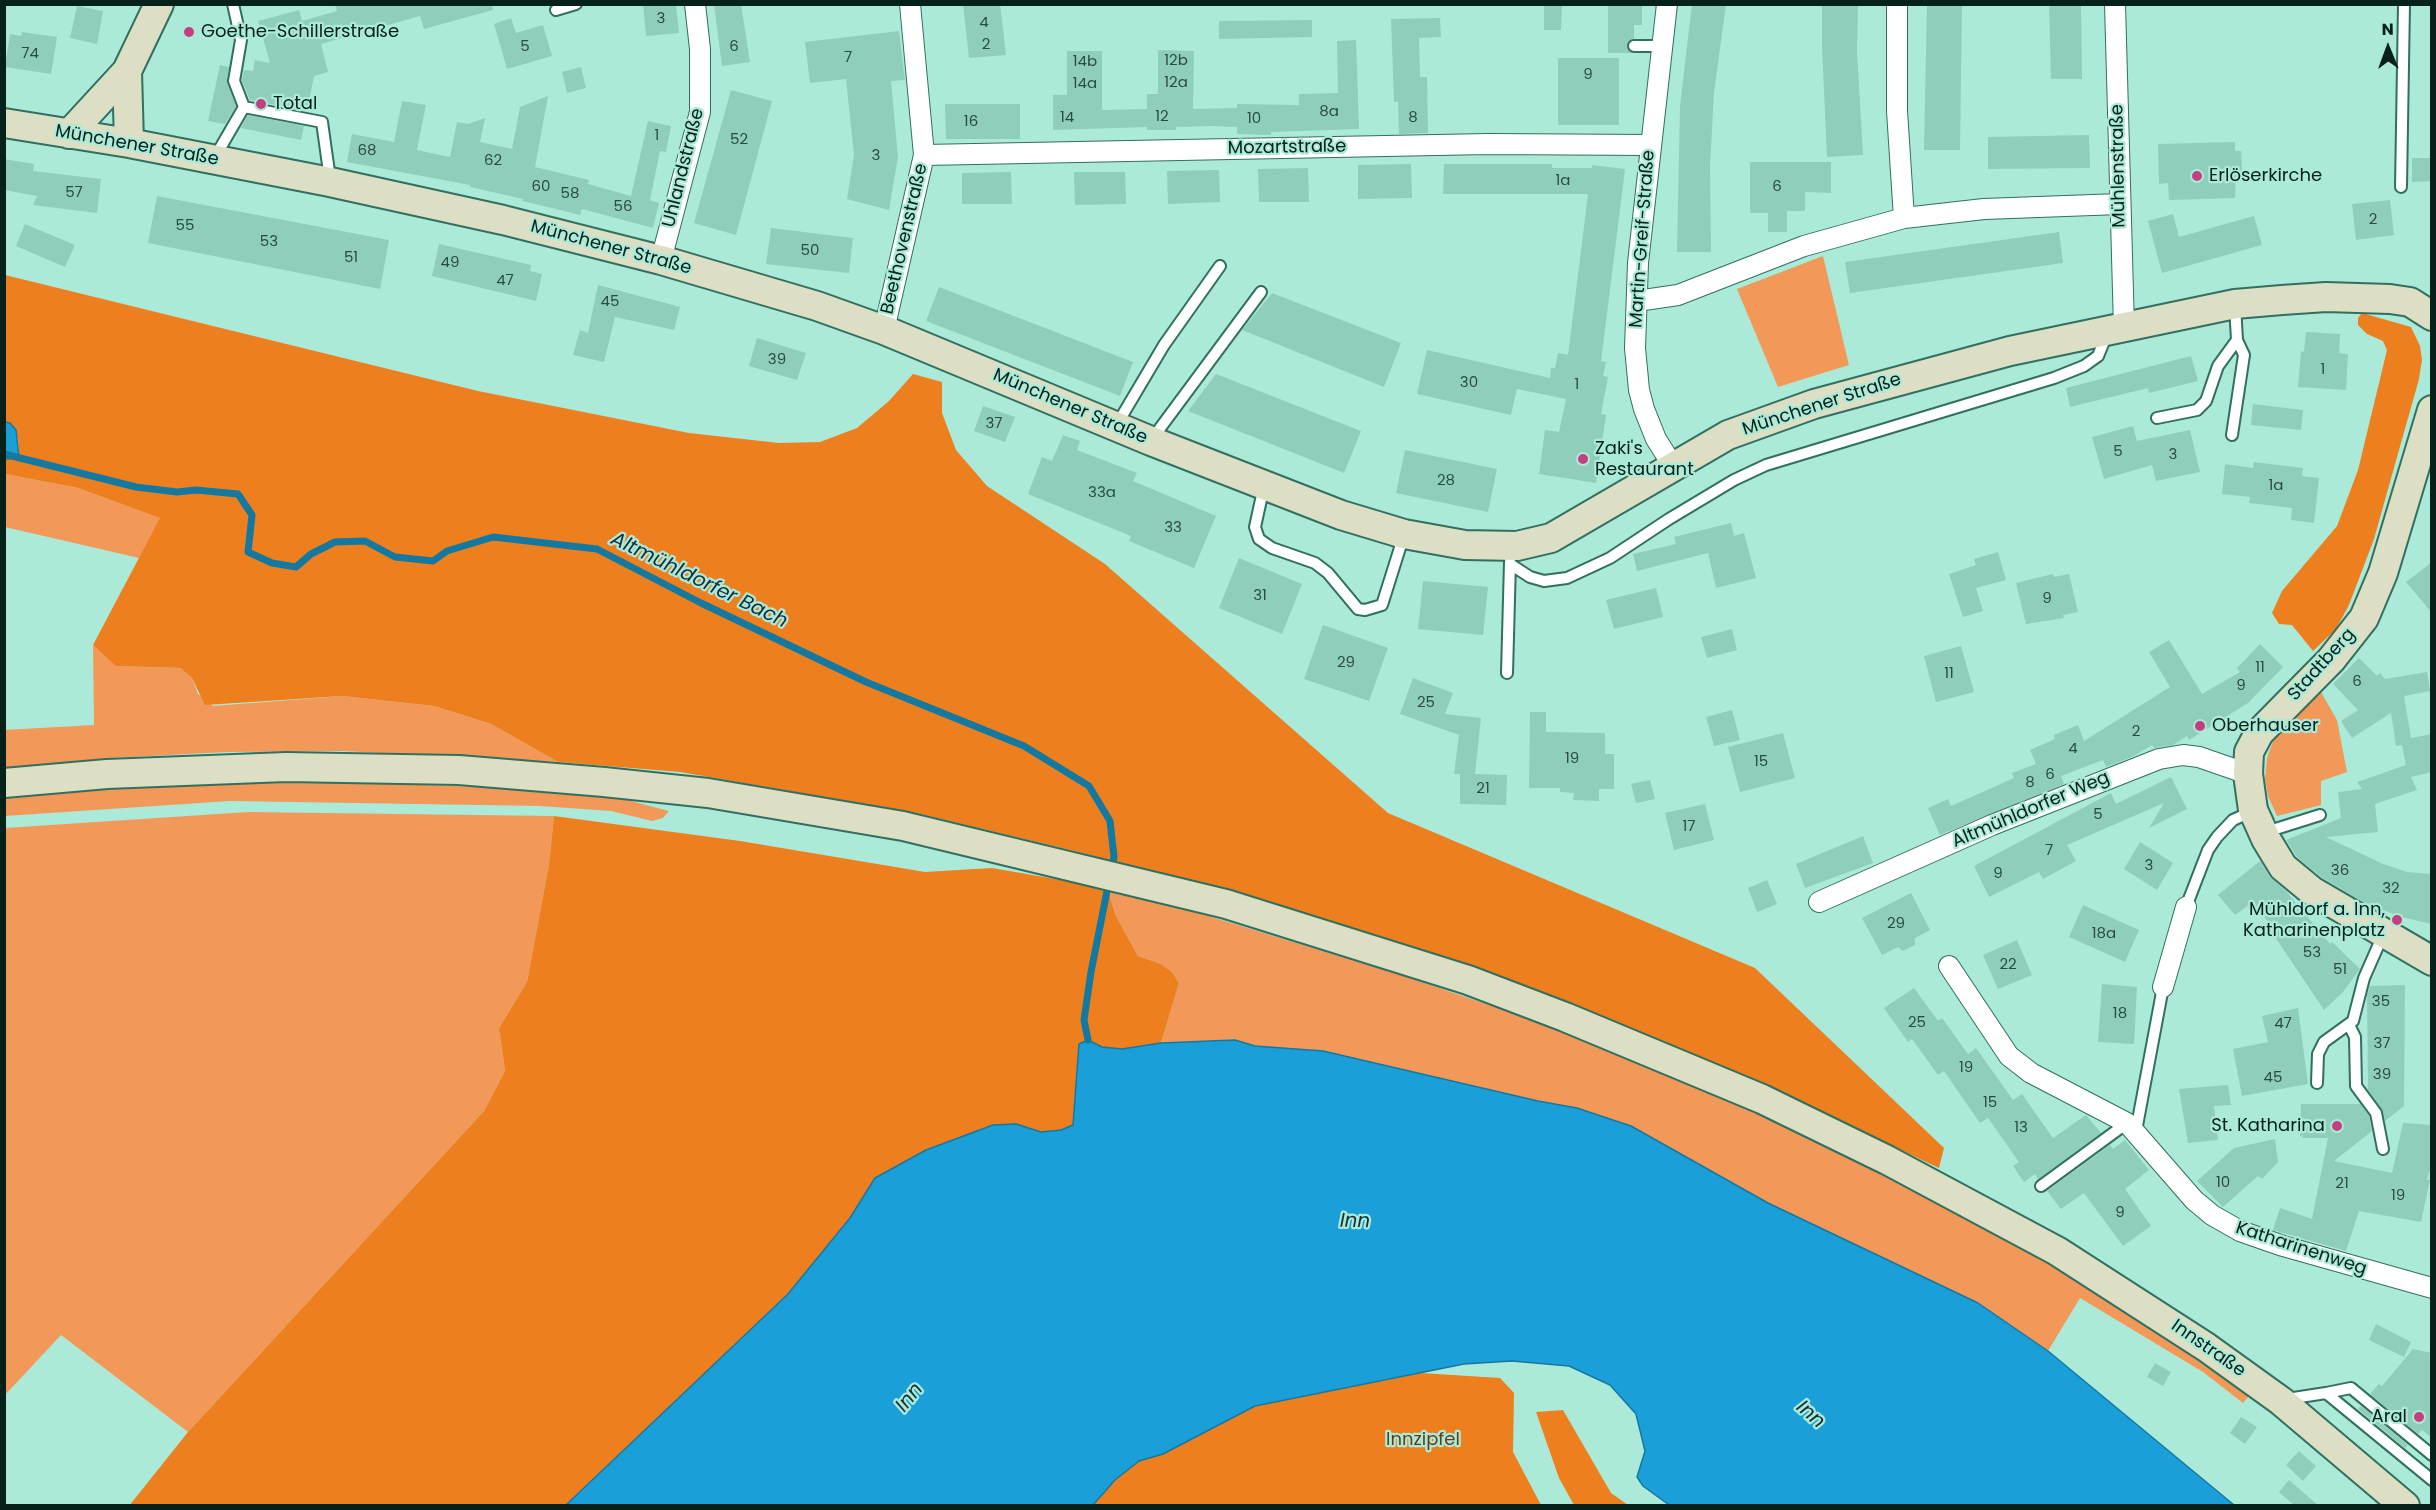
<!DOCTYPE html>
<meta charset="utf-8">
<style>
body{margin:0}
#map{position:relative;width:2436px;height:1510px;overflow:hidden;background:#abead8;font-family:Poppins,sans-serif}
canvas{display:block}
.frame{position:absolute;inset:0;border:6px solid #06201a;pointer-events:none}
.north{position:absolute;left:2358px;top:18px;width:60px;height:60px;-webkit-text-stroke:4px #abead8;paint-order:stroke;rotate:359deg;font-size:16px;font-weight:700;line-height:24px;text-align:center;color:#06201a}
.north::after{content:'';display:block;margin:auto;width:21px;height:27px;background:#06201a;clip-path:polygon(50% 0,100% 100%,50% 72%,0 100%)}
</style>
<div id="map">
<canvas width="2436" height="1510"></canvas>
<div class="frame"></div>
<div class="north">N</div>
</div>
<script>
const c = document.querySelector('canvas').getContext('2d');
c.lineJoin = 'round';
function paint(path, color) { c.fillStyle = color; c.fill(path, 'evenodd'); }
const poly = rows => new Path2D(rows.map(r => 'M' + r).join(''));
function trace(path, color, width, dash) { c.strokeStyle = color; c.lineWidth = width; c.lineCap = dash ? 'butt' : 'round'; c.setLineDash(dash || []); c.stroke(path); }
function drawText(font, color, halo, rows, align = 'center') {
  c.font = font + ' Poppins,sans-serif'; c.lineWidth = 4.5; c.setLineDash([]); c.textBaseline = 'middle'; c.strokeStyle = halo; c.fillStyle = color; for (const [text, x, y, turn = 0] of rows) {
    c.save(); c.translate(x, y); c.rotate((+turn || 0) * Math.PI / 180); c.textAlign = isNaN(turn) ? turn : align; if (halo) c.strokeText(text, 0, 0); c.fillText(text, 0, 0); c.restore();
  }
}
const green = poly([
 [1823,256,1849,365,1778,387,1737,289],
 [5,474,78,488,161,518,139,558,5,527],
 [93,645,117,666,180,668,192,678,198,694,213,706,342,696,434,706,491,724,558,762,342,751,226,752,112,758,5,769,4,730,94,725],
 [2321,692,2337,720,2347,772,2321,781,2321,805,2277,816,2268,796,2265,779,2267,758,2273,741],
 [294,781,550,789,623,799,669,811,663,818,652,821,611,811,540,806,230,801,5,816,4,798,186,783],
 [248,812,554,816,549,864,527,982,499,1028,505,1071,484,1111,188,1432,61,1335,5,1395,5,828],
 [1107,888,1192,911,1404,976,1530,1019,1732,1099,1963,1213,2086,1284,2249,1396,2243,1403,2203,1372,2080,1298,2048,1351,1978,1303,1768,1203,1631,1126,1577,1108,1538,1101,1323,1051,1255,1046,1235,1040,1161,1043,1179,983,1172,972,1161,964,1138,956,1116,916]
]);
const forest = poly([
 [5,275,478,391,689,433,779,443,820,442,857,428,889,401,913,374,942,382,942,413,956,450,987,486,1105,564,1388,813,1755,968,1944,1148,1939,1168,1747,1077,1470,969,1087,854,916,813,680,772,558,762,491,724,434,706,342,696,205,705,192,678,180,668,116,666,93,645,160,518,78,488,5,474,5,459,19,457,18,439,10,423,5,422],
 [2362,313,2411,327,2420,346,2422,360,2419,379,2374,539,2349,605,2336,629,2313,651,2292,625,2279,624,2272,613,2282,591,2337,526,2358,470,2387,350,2383,341,2367,334,2358,325,2358,318],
 [554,816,740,841,925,872,992,868,1107,888,1116,916,1138,956,1161,964,1172,972,1179,983,1161,1043,1122,1049,1102,1047,1088,1040,1077,1088,1073,1125,1061,1130,1041,1132,1016,1124,993,1125,926,1150,875,1178,850,1218,788,1294,566,1505,129,1506,188,1432,484,1111,505,1071,499,1028,527,982,549,864],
 [1421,1373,1500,1378,1514,1393,1513,1452,1541,1505,1093,1506,1115,1480,1139,1461,1163,1454,1255,1406],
 [1563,1410,1611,1493,1628,1505,1574,1505,1559,1478,1536,1412]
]);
const water = poly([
 [5,422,10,423,16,430,19,458,5,459,5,422],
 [1088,1040,1102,1047,1122,1049,1161,1043,1235,1040,1255,1046,1323,1051,1538,1101,1577,1108,1631,1126,1768,1203,1978,1303,2048,1351,2234,1505,1669,1505,1643,1486,1637,1477,1645,1451,1636,1414,1610,1385,1569,1366,1512,1361,1464,1364,1255,1406,1163,1454,1139,1461,1115,1480,1093,1505,566,1505,788,1294,850,1218,875,1178,926,1150,993,1125,1016,1124,1041,1132,1061,1130,1073,1125,1079,1044,1088,1040]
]);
const stream = poly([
 [4,454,136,487,177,492,196,490,238,494,252,515,248,552,272,563,296,567,311,554,335,542,365,541,395,557,433,561,447,551,493,537,597,549,701,603,866,682,1024,746,1089,786,1110,821,1114,857,1111,871],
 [1088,1040,1084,1020,1091,972,1109,881]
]);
const building = poly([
 [335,4,492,4,493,10,424,29,420,16,321,44,328,72,314,76,307,111,250,100,242,80,244,70,253,71,255,60,270,63,258,21,299,10,302,21,337,11],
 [643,4,676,4,679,33,646,36],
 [714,4,741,4,750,62,722,66],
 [963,4,1000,4,1006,55,969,58],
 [1544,4,1562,4,1561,30,1544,30],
 [1608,4,1642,4,1642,25,1634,25,1634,39,1627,45,1633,53,1608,53],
 [1692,4,1726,4,1714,93,1710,166,1711,252,1677,252,1680,106],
 [1822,4,1858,4,1857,51,1863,155,1827,157,1822,46],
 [1927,4,1962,4,1960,150,1924,150],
 [2049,4,2081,4,2082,79,2051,79],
 [77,6,103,11,97,44,70,38],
 [511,18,516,33,543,25,552,56,507,69,494,24],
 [1440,18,1441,37,1419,38,1420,77,1427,77,1428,133,1399,134,1398,102,1394,102,1391,19],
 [1312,20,1312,37,1219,39,1219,21],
 [899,31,905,80,891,81,898,157,889,210,847,199,854,155,846,79,810,83,805,42],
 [22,32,57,37,51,74,5,67,10,34,21,36],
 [1356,40,1359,129,1271,132,1271,135,1237,134,1237,127,1212,126,1176,127,1176,130,1147,130,1147,127,1053,130,1053,95,1067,95,1067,51,1102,51,1102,110,1147,109,1147,94,1158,94,1158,50,1194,51,1193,109,1237,108,1237,104,1299,105,1299,94,1338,93,1337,41],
 [1558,58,1619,58,1619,125,1558,125],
 [220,65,229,67,227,83,236,106,225,124,208,121],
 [581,67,586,88,567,93,562,72],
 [731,90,772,101,736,235,694,223],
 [548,96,535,167,589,180,588,184,631,196,648,121,671,126,666,152,660,151,650,200,659,203,653,228,582,209,580,215,552,208,522,201,523,199,470,187,470,185,347,162,352,134,394,142,402,101,426,105,417,150,450,157,457,122,468,124,485,118,480,142,512,149,520,107],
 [945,104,1020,104,1020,139,946,139],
 [248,115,304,126,301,140,241,128],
 [2089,135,2090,168,1988,169,1988,137],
 [2235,142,2235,151,2241,151,2242,171,2236,171,2235,198,2169,200,2168,183,2159,184,2158,144],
 [2412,158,2432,158,2432,181,2412,182],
 [4,159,34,164,33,171,101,179,97,213,33,205,37,196,4,190],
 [1750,162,1831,162,1831,193,1805,192,1805,211,1787,211,1787,232,1768,232,1768,213,1750,213],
 [1411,164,1412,198,1358,199,1358,165],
 [1444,164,1552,164,1552,168,1592,168,1592,165,1625,169,1601,361,1606,362,1603,376,1608,377,1601,414,1606,415,1596,483,1539,474,1545,430,1559,432,1566,399,1517,389,1511,415,1417,394,1427,350,1550,378,1551,368,1555,368,1558,353,1568,355,1588,194,1443,194],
 [1308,168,1309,202,1259,202,1258,169],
 [1219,170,1220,202,1168,204,1167,171],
 [1011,172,1012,204,962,204,962,173],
 [1074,172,1125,172,1126,204,1075,205],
 [157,196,389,240,380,289,148,243],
 [2390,200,2394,235,2356,240,2352,204],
 [2173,214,2179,237,2254,216,2262,245,2162,273,2148,221],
 [25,224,75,245,65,267,16,246],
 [771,228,853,238,849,273,766,264],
 [2059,232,2063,263,1850,293,1845,262],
 [439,244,531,265,530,271,542,274,536,301,432,276],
 [598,285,680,307,674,330,615,317,604,362,573,355,580,330,588,333],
 [939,287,1133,362,1120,396,926,321],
 [1272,293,1401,343,1384,387,1242,330],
 [2306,332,2340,334,2339,353,2348,354,2346,390,2298,387,2301,351,2304,352],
 [757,338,806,353,797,380,749,366],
 [2191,356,2198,381,2149,393,2148,388,2070,407,2066,388],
 [1216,374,1361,431,1344,473,1188,411],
 [2253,404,2303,410,2301,430,2251,425],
 [983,406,1015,417,1005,442,974,431],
 [2133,426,2137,441,2190,430,2200,472,2156,481,2152,465,2104,479,2092,437],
 [1063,435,1080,441,1077,450,1137,473,1133,481,1216,516,1194,568,1129,541,1131,536,1028,494,1042,457,1052,461],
 [1405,450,1497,469,1488,512,1396,493],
 [2254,462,2303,468,2302,476,2319,478,2314,523,2291,520,2292,508,2249,503,2250,497,2222,494,2225,464,2253,468],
 [1731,523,1734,536,1744,533,1756,578,1716,588,1708,553,1637,571,1633,554,1676,544,1674,537],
 [1998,552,2006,580,1976,588,1983,611,1963,617,1949,574,1976,565,1974,559],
 [1239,558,1302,584,1282,634,1219,608],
 [2432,562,2432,613,2406,582],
 [2053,574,2054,577,2069,574,2078,612,2063,615,2064,618,2026,624,2016,583],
 [1423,581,1488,587,1483,635,1418,629],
 [1656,588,1663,617,1614,629,1606,600],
 [1323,625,1388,648,1369,701,1304,679],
 [1732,629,1737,650,1707,658,1701,637],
 [2169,640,2202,694,2240,672,2237,668,2260,644,2283,667,2248,703,2189,740,2187,736,2173,745,2154,748,2152,745,2134,756,2106,767,2103,760,2061,776,2064,784,1940,835,1928,808,1948,799,1951,806,2014,778,2012,773,2036,764,2030,750,2055,739,2054,735,2078,725,2084,741,2170,687,2149,652],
 [1961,646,1974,692,1936,702,1924,656],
 [2359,658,2377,676,2380,673,2385,679,2427,672,2430,691,2404,696,2411,738,2432,734,2432,772,2411,777,2417,790,2375,804,2378,832,2326,837,2383,864,2407,872,2432,874,2432,924,2401,917,2365,903,2321,877,2298,858,2286,840,2341,818,2338,792,2362,789,2357,782,2406,765,2402,745,2396,746,2391,713,2352,738,2341,721,2358,710,2333,684],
 [1413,678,1453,693,1445,714,1481,718,1475,774,1507,775,1506,805,1460,804,1460,774,1454,774,1459,735,1400,714],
 [1732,710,1740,740,1714,746,1706,717],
 [1530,712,1546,712,1546,732,1605,733,1605,754,1614,754,1614,789,1599,789,1599,801,1573,800,1574,793,1560,792,1560,788,1529,788],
 [1783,733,1795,778,1740,792,1728,747],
 [2171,777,2187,809,2149,828,2164,803,2067,845,2076,861,2043,879,2039,872,1989,897,1974,866,2111,793,2116,804],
 [1650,780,1655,799,1636,803,1631,784],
 [1705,804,1714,840,1674,850,1665,813],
 [1863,836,1873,863,1805,888,1796,864],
 [2140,842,2173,863,2157,890,2124,869],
 [2260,861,2269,876,2286,891,2330,944,2332,942,2360,969,2343,992,2324,1010,2271,931,2273,928,2253,902,2235,915,2218,895],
 [1767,880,1777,904,1757,912,1748,888],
 [1911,893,1930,930,1915,938,1915,945,1903,951,1898,947,1882,955,1862,918],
 [2083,905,2139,930,2125,962,2069,937],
 [2017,940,2032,975,1998,989,1983,955],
 [2102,984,2137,987,2134,1044,2098,1042],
 [2405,985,2404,1106,2385,1121,2382,1109,2368,1090,2367,995,2370,986],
 [1914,988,1938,1021,1942,1018,1968,1054,1976,1048,2013,1100,2022,1094,2053,1138,2086,1115,2101,1133,2038,1179,2035,1174,2024,1182,2013,1166,2019,1162,1988,1118,1980,1123,1944,1071,1938,1075,1912,1039,1908,1042,1884,1008],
 [2298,1008,2308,1084,2242,1096,2233,1049,2268,1042,2262,1016],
 [2228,1085,2231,1105,2214,1106,2218,1140,2188,1143,2179,1089],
 [2301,1104,2360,1104,2369,1116,2372,1131,2334,1161,2392,1173,2403,1123,2432,1125,2432,1162,2427,1180,2430,1180,2421,1222,2359,1211,2346,1251,2273,1230,2280,1208,2312,1219,2328,1138,2302,1138,2303,1134,2300,1137],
 [2275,1139,2278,1162,2262,1179,2258,1176,2223,1207,2197,1181,2234,1148],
 [2125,1140,2149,1170,2125,1189,2151,1226,2123,1246,2084,1193,2061,1209,2047,1191,2110,1145,2113,1149],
 [2376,1324,2411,1342,2404,1357,2369,1340],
 [2413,1349,2432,1353,2432,1438,2422,1430,2418,1434,2370,1394,2379,1384,2382,1386],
 [2155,1363,2171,1372,2163,1386,2147,1377],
 [2361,1406,2408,1445,2405,1448,2358,1409],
 [2241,1417,2257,1427,2245,1444,2230,1433],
 [2299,1451,2316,1466,2303,1481,2286,1465],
 [2289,1480,2319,1506,2295,1506,2279,1492]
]);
const lane = poly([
 [233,4,241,40,234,81,244,107],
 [556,10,576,4],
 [1634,46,1662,46],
 [215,157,244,107,322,122,330,179],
 [2401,187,2404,4],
 [2157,418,2197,410,2206,401,2218,366,2237,340],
 [1116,426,1164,345,1220,266],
 [2232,435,2244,355,2237,340,2235,305],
 [1152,439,1261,292],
 [1264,486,1255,527,1259,539,1272,548,1315,563,1328,573,1358,609,1365,610,1382,605,1404,535],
 [1510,564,1530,577,1544,581,1567,578,1610,558,1669,519,1734,480,1766,465,2054,378,2084,366,2098,356,2107,334],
 [1507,673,1510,562],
 [2266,832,2320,815],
 [2186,907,2208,850,2217,837,2233,820,2253,811],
 [2349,1025,2355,1037,2356,1086,2376,1113,2383,1149],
 [2317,1083,2318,1054,2324,1042,2353,1021,2364,978,2383,935],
 [2136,1131,2163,987],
 [2041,1186,2127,1123],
 [2326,1393,2351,1388,2432,1455],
 [2287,1399,2326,1393,2432,1480]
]);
const street = poly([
 [1667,4,1638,263,1635,348,1639,390,1644,409,1656,439,1673,466],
 [1897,4,1897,111,1904,218],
 [2115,4,2124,328],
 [924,155,1488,144,1650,145],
 [661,260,700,112,700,49,695,4],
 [1637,301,1678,295,1804,246,1904,218,1984,209,2120,204],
 [884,330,924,155,910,4],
 [1819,902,1992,825,2159,759,2183,755,2199,757,2248,774],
 [1949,966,2009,1056,2031,1073,2127,1123,2194,1200,2212,1215,2240,1231,2283,1246,2432,1288],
 [2163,987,2186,907]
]);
const secondary = poly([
 [127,71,129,143],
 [4,123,129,143,330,182,503,220,661,260,817,306,884,330,1151,441,1341,515,1404,534,1465,545,1517,546,1551,538,1728,435,1814,404,2010,351,2235,304,2282,300,2326,297,2390,299,2410,302,2432,316],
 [69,134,127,71,159,4],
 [2432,410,2383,573,2364,618,2331,660,2259,733,2249,752,2248,774,2253,810,2266,839,2283,867,2312,891,2432,961],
 [4,783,107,774,286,767,459,770,604,782,708,793,903,826,1226,904,1468,980,1565,1017,1762,1099,1887,1160,2057,1251,2206,1347,2281,1401,2405,1506]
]);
const markers = [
 [189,32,6,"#c53f80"],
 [261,104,6,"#c53f80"],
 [2197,176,6,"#c53f80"],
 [1583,459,6,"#c53f80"],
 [2200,726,6,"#c53f80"],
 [2397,920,6,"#c53f80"],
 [2337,1126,6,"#c53f80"],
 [2419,1417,6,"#c53f80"]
];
const numberNames = [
 ["3",661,19],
 ["4",984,23],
 ["2",986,45],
 ["5",525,47],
 ["6",734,47],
 ["74",30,54],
 ["7",848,58],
 ["12b",1176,61],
 ["14b",1085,62],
 ["9",1588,75],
 ["12a",1176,83],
 ["14a",1085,84],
 ["8a",1329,112],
 ["12",1162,117],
 ["14",1067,118],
 ["8",1413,118],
 ["10",1254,119],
 ["16",971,122],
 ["1",657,136],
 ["52",739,140],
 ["68",367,151],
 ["3",876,156],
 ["62",493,161],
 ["1a",1563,181],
 ["60",541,187],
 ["6",1777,187],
 ["57",74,193],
 ["58",570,194],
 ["56",623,207],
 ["2",2373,220],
 ["55",185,226],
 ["53",269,242],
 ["50",810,251],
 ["51",351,258],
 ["49",450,263],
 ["47",505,281],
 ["45",610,302],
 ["39",777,360],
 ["1",2323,370],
 ["30",1469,383],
 ["1",1577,385],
 ["37",994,424],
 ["5",2118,452],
 ["3",2173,455],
 ["28",1446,481],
 ["1a",2276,486],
 ["33a",1102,493],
 ["33",1173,528],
 ["31",1260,596],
 ["9",2047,599],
 ["29",1346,663],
 ["11",2260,668],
 ["11",1949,674],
 ["6",2357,682],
 ["9",2241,686],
 ["25",1426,703],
 ["2",2136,732],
 ["4",2073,749],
 ["19",1572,759],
 ["15",1761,762],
 ["6",2050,775],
 ["8",2030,783],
 ["21",1483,789],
 ["5",2098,815],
 ["17",1689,827],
 ["7",2049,851],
 ["3",2149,866],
 ["36",2340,871],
 ["9",1998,874],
 ["32",2391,889],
 ["29",1896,924],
 ["18a",2104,934],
 ["53",2312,953],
 ["22",2008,965],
 ["51",2340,970],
 ["35",2381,1002],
 ["18",2120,1014],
 ["25",1917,1023],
 ["47",2283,1024],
 ["37",2382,1044],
 ["19",1966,1068],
 ["39",2382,1075],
 ["45",2273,1078],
 ["15",1990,1103],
 ["13",2021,1128],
 ["10",2223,1183],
 ["21",2342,1184],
 ["19",2398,1196],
 ["9",2120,1213]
];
const poiNames = [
 ["Goethe-Schillerstraße",201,32],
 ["Total",273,104],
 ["Erlöserkirche",2209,176],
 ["Zaki's",1595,449],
 ["Restaurant",1595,470],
 ["Oberhauser",2212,726],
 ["Mühldorf a. Inn,",2385,910,"right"],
 ["Katharinenplatz",2385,931,"right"],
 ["St. Katharina",2325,1126,"right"],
 ["Aral",2407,1417,"right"]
];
const streetNames = [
 ["Münchener Straße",137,146,10],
 ["Mozartstraße",1287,148,-1],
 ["Mühlenstraße",2119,166,-91],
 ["Uhlandstraße",684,168,-76],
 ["Beethovenstraße",905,239,-77],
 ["Martin-Greif-Straße",1643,239,-86],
 ["Münchener Straße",611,248,15],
 ["Münchener Straße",1822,405,-18],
 ["Münchener Straße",1070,407,23],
 ["Stadtberg",2322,665,-48],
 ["Altmühldorfer Weg",2031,810,-23],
 ["Katharinenweg",2301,1249,18],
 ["Innstraße",2208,1349,35]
];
const parkNames = [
 ["Innzipfel",1423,1440]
];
const waterNames = [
 ["Altmühldorfer Bach",699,581,26],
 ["Inn",1355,1222,1],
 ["Inn",910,1398,-51],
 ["Inn",1810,1415,41]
];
paint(green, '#f2995a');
paint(forest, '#ee7f1e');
paint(water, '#1a9fd9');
trace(water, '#1479a0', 1.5);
trace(stream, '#1479a0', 7);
paint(building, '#90cebc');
trace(lane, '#316f5f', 14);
trace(street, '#316f5f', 22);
trace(secondary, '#316f5f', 32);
trace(lane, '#fff', 10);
trace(street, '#fff', 20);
trace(secondary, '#dcdfc3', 28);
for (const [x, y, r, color] of markers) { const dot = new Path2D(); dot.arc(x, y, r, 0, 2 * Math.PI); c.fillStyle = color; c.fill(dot); trace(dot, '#abead8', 2); }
drawText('15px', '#284c42', null, numberNames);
drawText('18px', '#06201a', '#abead8', poiNames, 'left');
drawText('18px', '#06201a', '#abead8', streetNames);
drawText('18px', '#663918', '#abead8', parkNames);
drawText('italic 20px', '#162e3c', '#abead8', waterNames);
</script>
